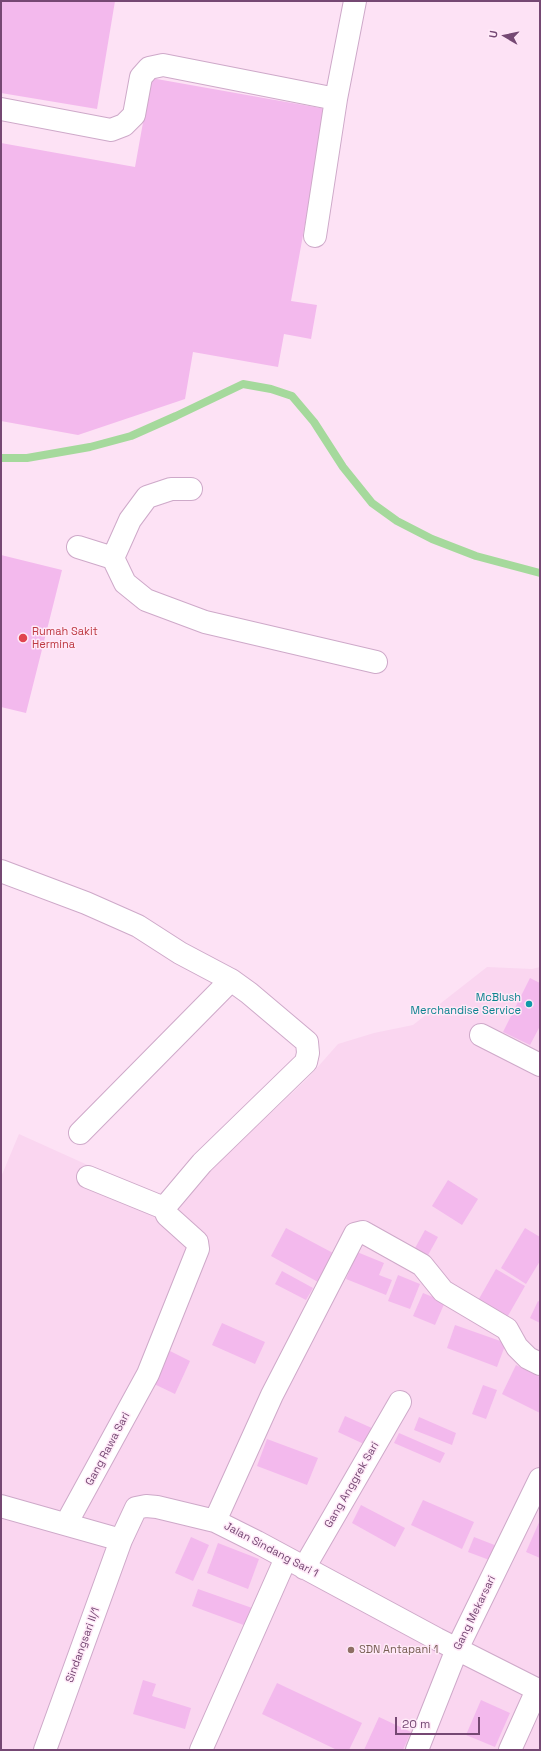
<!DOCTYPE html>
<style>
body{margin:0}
#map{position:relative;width:541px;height:1751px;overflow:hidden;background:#fde2f5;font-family:"Space Grotesk",sans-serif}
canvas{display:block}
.frame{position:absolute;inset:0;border:2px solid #754873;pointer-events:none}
.north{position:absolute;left:485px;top:16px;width:40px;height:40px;-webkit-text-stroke:3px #ffe9f8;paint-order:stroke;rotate:279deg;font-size:11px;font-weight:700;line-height:16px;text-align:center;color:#754873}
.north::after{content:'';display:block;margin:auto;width:14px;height:18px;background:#754873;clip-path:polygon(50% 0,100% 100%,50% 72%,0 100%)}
.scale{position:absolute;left:395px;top:1717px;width:85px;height:18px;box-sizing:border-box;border:2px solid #754873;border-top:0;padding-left:5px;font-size:12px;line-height:14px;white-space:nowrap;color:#754873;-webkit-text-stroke:3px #ffe9f8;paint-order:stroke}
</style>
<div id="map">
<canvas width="541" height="1751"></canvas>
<div class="frame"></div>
<div class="north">U</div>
<div class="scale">20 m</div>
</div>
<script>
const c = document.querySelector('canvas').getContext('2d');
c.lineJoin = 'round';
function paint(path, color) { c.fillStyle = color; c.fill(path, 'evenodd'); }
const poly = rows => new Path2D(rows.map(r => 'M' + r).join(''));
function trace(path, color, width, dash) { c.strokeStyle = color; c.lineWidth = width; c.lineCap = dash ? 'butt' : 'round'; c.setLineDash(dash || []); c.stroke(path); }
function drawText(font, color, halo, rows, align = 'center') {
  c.font = font + ' "Space Grotesk",sans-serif'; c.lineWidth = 3; c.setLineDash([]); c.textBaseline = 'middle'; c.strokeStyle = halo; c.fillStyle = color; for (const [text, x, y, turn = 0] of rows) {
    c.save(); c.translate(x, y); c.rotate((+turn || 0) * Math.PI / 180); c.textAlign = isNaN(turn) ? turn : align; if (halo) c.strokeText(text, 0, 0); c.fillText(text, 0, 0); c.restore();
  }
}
const residential = poly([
 [487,967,532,969,540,967,540,1750,1,1750,1,1177,19,1134,174,1204,308,1078,338,1044,374,1033,413,1025]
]);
const stream = poly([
 [1,458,27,458,90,447,131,436,176,416,243,384,271,389,292,396,314,422,343,467,372,503,397,521,432,539,476,556,540,573]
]);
const building = poly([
 [1,1,115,1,97,109,1,93],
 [151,78,326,109,291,301,317,305,311,339,284,334,278,367,193,352,185,399,78,435,1,421,1,143,135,167],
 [1,555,62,570,26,713,1,707],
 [530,978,540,983,540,1026,530,1045,503,1032],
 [448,1180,478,1199,462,1225,432,1206],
 [286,1228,333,1253,318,1282,271,1256],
 [525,1228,540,1237,540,1261,526,1284,501,1268],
 [425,1230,438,1237,427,1257,414,1250],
 [357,1252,384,1263,379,1275,392,1280,386,1295,346,1279],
 [496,1269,525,1286,505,1321,476,1304],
 [282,1271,313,1288,306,1300,275,1284],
 [398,1275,420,1284,410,1309,388,1301],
 [423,1293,445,1302,435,1325,413,1316],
 [538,1301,540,1302,540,1323,530,1318],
 [222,1323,265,1342,255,1364,212,1345],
 [455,1325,506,1343,497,1367,447,1348],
 [168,1350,190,1361,175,1394,152,1383],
 [516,1365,540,1377,540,1413,502,1394],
 [483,1385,497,1390,486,1419,472,1414],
 [345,1416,374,1429,366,1445,338,1432],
 [419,1417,456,1433,452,1445,414,1430],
 [399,1433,445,1453,440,1463,394,1443],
 [267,1439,318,1458,307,1485,257,1466],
 [423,1500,474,1522,462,1549,411,1525],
 [361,1505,405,1528,395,1547,352,1523],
 [540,1520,540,1558,526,1552],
 [191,1537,209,1545,193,1581,175,1573],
 [474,1537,497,1546,492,1561,468,1552],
 [218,1543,259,1559,248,1589,207,1573],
 [198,1589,255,1609,249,1627,192,1606],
 [143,1680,156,1684,152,1696,191,1708,185,1729,133,1714],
 [277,1683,362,1723,349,1750,337,1750,262,1714],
 [481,1700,510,1713,495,1747,466,1735],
 [379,1717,411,1732,403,1750,364,1750]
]);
const minor = poly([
 [1,109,111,130,124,125,134,115,141,77,149,68,163,65,336,99,355,1],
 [315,236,336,99],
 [78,547,113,558,125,583,146,600,205,622,376,662],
 [113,558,130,520,147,497,171,489,191,489],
 [1,871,86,903,138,926,180,953,231,980,249,993,307,1042,308,1053,306,1062,202,1163,164,1208],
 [481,1035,540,1065],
 [80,1133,231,980],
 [88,1177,164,1208],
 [1,1506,121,1540,136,1508,146,1506,157,1507,215,1521,257,1542,437,1639,540,1691],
 [215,1521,272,1395,355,1234,363,1232,422,1265,443,1291,507,1329,517,1347,528,1358,540,1364],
 [66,1524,148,1374,198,1249,197,1242,167,1215,164,1208],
 [304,1568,400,1402],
 [45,1750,121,1540],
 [201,1750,286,1558],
 [417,1750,457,1649,540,1479],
 [510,1750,537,1690]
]);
const markers = [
 [23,638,5,"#e0444e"],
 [529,1004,4,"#0f9aa8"],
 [351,1650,4,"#8d6e63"]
];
const healthNames = [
 ["Rumah Sakit",32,632],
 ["Hermina",32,645]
];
const cultureNames = [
 ["McBlush",521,998],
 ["Merchandise Service",521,1011]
];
const streetNames = [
 ["Gang Rawa Sari",108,1449,-62],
 ["Gang Anggrek Sari",352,1485,-60],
 ["Jalan Sindang Sari 1",271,1550,28],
 ["Gang Mekarsari",475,1613,-64],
 ["Sindangsari II/1",83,1645,-70]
];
const educationNames = [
 ["SDN Antapani 1",359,1650]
];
paint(residential, '#fad6f0');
trace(stream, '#a5d99c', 8);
paint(building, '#f3b9ed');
trace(minor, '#cea9c9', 24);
trace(minor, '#fff', 22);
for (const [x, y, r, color] of markers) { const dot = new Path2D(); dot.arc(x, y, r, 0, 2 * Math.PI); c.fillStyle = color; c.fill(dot); trace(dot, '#ffe9f8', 1.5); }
drawText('11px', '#be3a42', '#ffe9f8', healthNames, 'left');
drawText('11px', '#0d838f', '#ffe9f8', cultureNames, 'right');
drawText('11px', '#754873', '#ffe9f8', streetNames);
drawText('11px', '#785e54', '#ffe9f8', educationNames, 'left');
</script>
